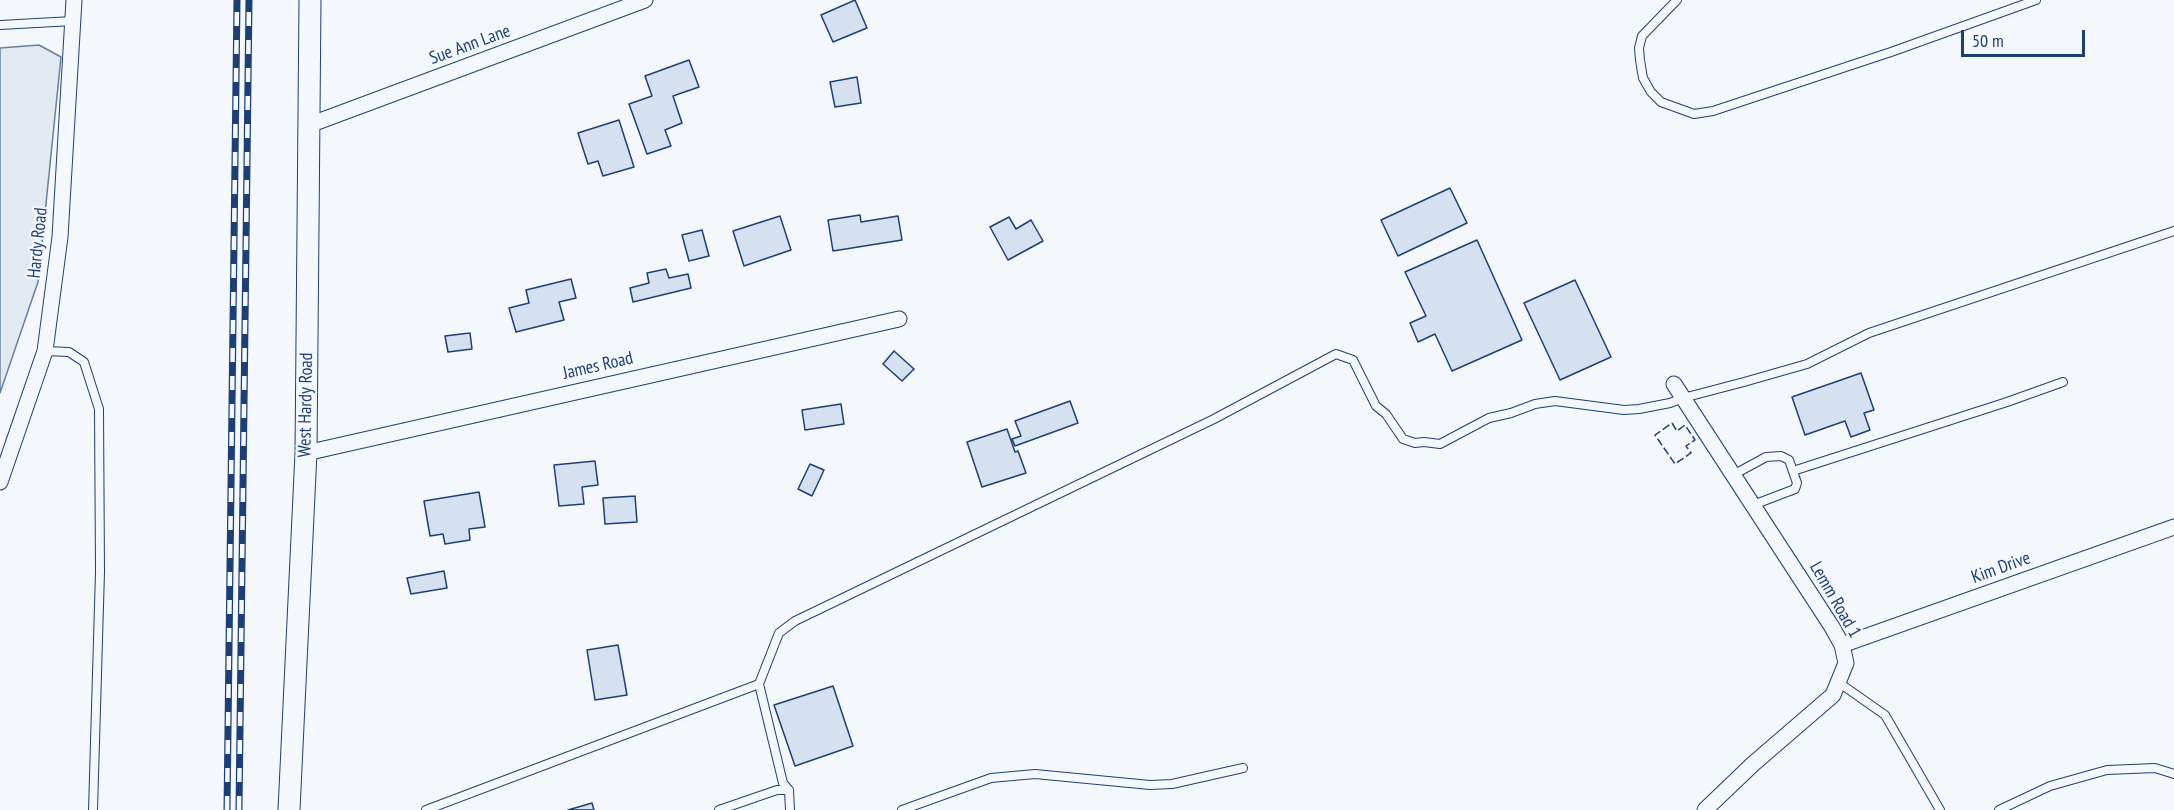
<!DOCTYPE html>
<style>
body{margin:0}
#map{position:relative;width:2174px;height:810px;overflow:hidden;background:#f4f7fb;font-family:"PT Sans Narrow",sans-serif}
canvas{display:block}
.scale{position:absolute;left:1961px;top:30px;width:124px;height:27px;box-sizing:border-box;border:3px solid #1d3f73;border-top:0;padding-left:8px;font-size:18px;line-height:21px;white-space:nowrap;color:#1d3f73;-webkit-text-stroke:4px #f4f7fb;paint-order:stroke}
</style>
<div id="map">
<canvas width="2174" height="810"></canvas>
<div class="scale">50 m</div>
</div>
<script>
const c = document.querySelector('canvas').getContext('2d');
c.lineJoin = 'round';
function paint(path, color) { c.fillStyle = color; c.fill(path, 'evenodd'); }
const poly = rows => new Path2D(rows.map(r => 'M' + r).join(''));
function trace(path, color, width, dash) { c.strokeStyle = color; c.lineWidth = width; c.lineCap = dash ? 'butt' : 'round'; c.setLineDash(dash || []); c.stroke(path); }
function drawText(font, color, halo, rows, align = 'center') {
  c.font = font + ' "PT Sans Narrow",sans-serif'; c.lineWidth = 4.5; c.setLineDash([]); c.textBaseline = 'middle'; c.strokeStyle = halo; c.fillStyle = color; for (const [text, x, y, turn = 0] of rows) {
    c.save(); c.translate(x, y); c.rotate((+turn || 0) * Math.PI / 180); c.textAlign = isNaN(turn) ? turn : align; if (halo) c.strokeText(text, 0, 0); c.fillText(text, 0, 0); c.restore();
  }
}
const green = poly([
 [39,45,61,57,38,282,0,393,0,48,39,45]
]);
const building = poly([
 [855,0,867,28,833,42,821,15,855,0],
 [689,60,699,87,673,96,682,123,665,130,671,146,647,154,629,104,652,96,645,76,689,60],
 [857,77,861,103,835,107,830,82,857,77],
 [619,120,634,167,603,176,598,161,588,164,578,133,619,120],
 [1450,188,1467,223,1398,256,1381,220,1450,188],
 [860,215,861,222,898,216,902,240,833,251,828,220,860,215],
 [780,216,791,250,744,266,733,231,780,216],
 [1009,217,1016,229,1031,220,1043,241,1008,260,990,227,1009,217],
 [702,230,709,256,689,261,682,235,702,230],
 [1477,240,1522,340,1452,371,1435,334,1418,342,1410,323,1426,316,1405,272,1477,240],
 [666,269,669,278,688,274,691,288,633,302,630,288,649,283,647,273,666,269],
 [571,279,576,298,559,302,564,320,516,332,509,308,529,303,526,290,571,279],
 [1575,280,1611,357,1560,380,1524,303,1575,280],
 [470,333,472,349,448,352,445,336,470,333],
 [894,351,914,369,902,381,883,364,894,351],
 [1861,373,1874,410,1864,413,1870,430,1851,437,1845,421,1805,435,1792,397,1861,373],
 [1070,401,1078,423,1015,446,1012,439,1021,436,1015,421,1070,401],
 [841,404,844,424,805,430,802,410,841,404],
 [1007,429,1015,452,1018,451,1026,473,982,487,967,442,1007,429],
 [595,461,598,485,582,487,584,504,559,506,554,465,595,461],
 [810,464,824,470,812,496,798,489,810,464],
 [479,492,485,527,469,529,470,540,445,544,443,534,430,536,424,501,479,492],
 [635,496,637,522,605,524,603,498,635,496],
 [444,571,447,588,411,594,407,578,444,571],
 [618,645,627,695,595,700,587,650,618,645],
 [833,686,853,746,795,766,774,705,833,686],
 [592,803,594,810,568,810,592,803]
]);
const service = poly([
 [1677,0,1642,36,1639,48,1640,60,1643,78,1651,92,1661,102,1694,114,1713,111,1891,52,2036,0],
 [0,25,73,21],
 [45,351,69,352,84,362,99,409,100,572,93,810],
 [1793,471,2007,402,2063,382],
 [1733,475,1766,457,1781,456,1789,460,1797,483,1795,489,1753,505],
 [1838,682,1885,715,1940,810],
 [789,790,783,783,759,684,779,633,795,621,1214,419,1336,354,1353,360,1376,406,1386,414,1403,439,1415,443,1424,442,1440,444,1489,418,1511,413,1535,404,1555,401,1624,410,1639,409,1670,403,1683,398,1744,382,1807,364,1869,333,2174,231],
 [426,810,759,684],
 [719,810,777,790,789,790,790,810],
 [902,810,991,778,1035,774,1150,785,1172,784,1243,768],
 [1999,810,2050,786,2107,770,2155,768,2174,774]
]);
const minor = poly([
 [309,125,645,0],
 [1674,384,1832,627,1842,645,1846,663,1833,695,1753,764,1705,810],
 [306,453,899,319],
 [0,482,45,351,60,237,74,0],
 [1842,645,2174,527]
]);
const secondary = poly([
 [289,810,306,453,310,0]
]);
const rail = poly([
 [227,810,237,0],
 [239,810,249,0]
]);
const fence = poly([
 [1672,423,1677,431,1685,425,1695,440,1686,446,1691,453,1675,464,1655,435,1672,423]
]);
const streetNames = [
 ["Sue Ann Lane",470,45,-20],
 ["Hardy Road",38,243,-84],
 ["James Road",598,366,-13],
 ["West Hardy Road",306,405,-89],
 ["Kim Drive",2001,568,-20],
 ["Lemm Road 1",1835,600,60]
];
paint(green, '#e3e9f0');
trace(green, '#687fa3', 1.5);
paint(building, '#d5e0f0');
trace(building, '#1d3f73', 1.5);
trace(service, '#1d3f73', 10);
trace(minor, '#1d3f73', 17);
trace(secondary, '#1d3f73', 23);
trace(service, '#f4f7fb', 8);
trace(minor, '#f4f7fb', 15);
trace(secondary, '#f4f7fb', 21);
trace(rail, '#1d3f73', 7);
trace(rail, '#f4f7fb', 4.5, [14]);
trace(fence, '#1d3f73', 1.5, [8, 3]);
drawText('18px', '#1d3f73', '#f4f7fb', streetNames);
</script>
